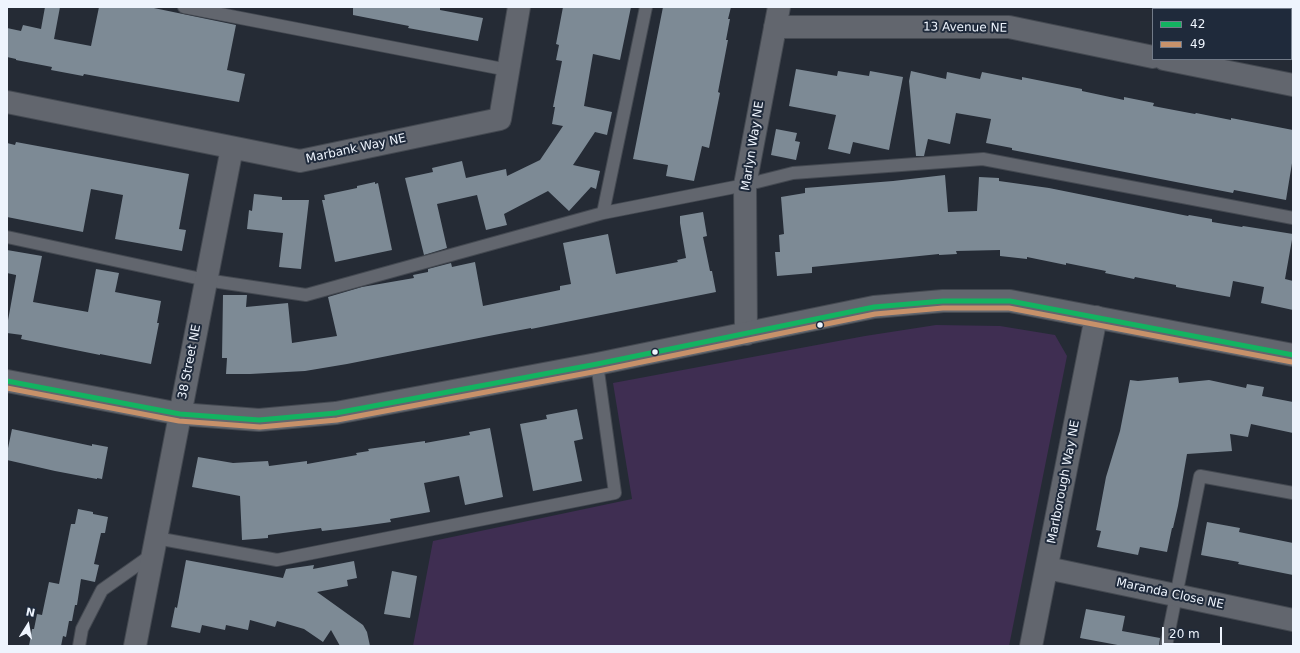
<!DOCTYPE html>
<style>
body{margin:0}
#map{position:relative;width:1300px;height:653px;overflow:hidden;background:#252b35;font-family:"DejaVu Sans",sans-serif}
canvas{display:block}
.frame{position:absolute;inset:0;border:8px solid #eef4fd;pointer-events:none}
.legend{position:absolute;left:1152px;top:8px;width:140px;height:52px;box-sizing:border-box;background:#1f2a3b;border:1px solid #727b89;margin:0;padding:5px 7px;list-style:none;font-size:12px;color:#eef4fd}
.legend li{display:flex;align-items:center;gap:8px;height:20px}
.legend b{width:20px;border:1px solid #727b89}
.north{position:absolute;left:8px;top:605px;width:40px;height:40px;-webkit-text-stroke:3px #1f2a3b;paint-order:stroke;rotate:11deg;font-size:11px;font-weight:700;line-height:16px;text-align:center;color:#eef4fd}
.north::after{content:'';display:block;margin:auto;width:14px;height:18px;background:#eef4fd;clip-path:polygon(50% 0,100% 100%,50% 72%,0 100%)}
.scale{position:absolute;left:1162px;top:627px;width:60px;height:18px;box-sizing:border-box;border:2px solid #eef4fd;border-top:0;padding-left:5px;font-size:12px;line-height:14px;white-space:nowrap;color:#eef4fd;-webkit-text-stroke:3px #1f2a3b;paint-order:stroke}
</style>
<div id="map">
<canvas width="1300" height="653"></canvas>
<div class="frame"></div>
<ul class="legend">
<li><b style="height:5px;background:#13b361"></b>42</li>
<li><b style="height:5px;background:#c7916a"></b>49</li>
</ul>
<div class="north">N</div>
<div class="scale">20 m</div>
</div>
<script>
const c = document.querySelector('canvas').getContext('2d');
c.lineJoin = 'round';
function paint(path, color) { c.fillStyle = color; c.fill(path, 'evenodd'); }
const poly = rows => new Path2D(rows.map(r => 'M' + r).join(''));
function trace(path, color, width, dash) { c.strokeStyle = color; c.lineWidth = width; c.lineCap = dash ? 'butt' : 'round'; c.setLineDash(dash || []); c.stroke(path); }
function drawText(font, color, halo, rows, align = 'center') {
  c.font = font + ' "DejaVu Sans",sans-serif'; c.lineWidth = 4; c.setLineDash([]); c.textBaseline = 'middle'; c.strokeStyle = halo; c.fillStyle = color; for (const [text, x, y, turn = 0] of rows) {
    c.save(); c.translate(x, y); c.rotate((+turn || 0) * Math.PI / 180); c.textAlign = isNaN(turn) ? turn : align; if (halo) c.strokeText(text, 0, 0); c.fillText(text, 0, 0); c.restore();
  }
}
const green = poly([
 [936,325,1000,326,1055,335,1067,356,1009,646,413,646,433,541,632,499,613,383,865,336]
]);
const building = poly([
 [45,7,60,7,54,39,91,46,99,7,149,7,236,25,227,70,245,74,239,102,84,74,83,76,51,70,52,67,16,60,16,59,7,57,7,28,21,31,23,25,41,29],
 [353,7,440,7,440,10,483,18,478,41,408,28,409,26,353,15],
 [563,7,631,7,620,60,593,54,584,106,612,112,607,135,595,132,573,165,600,171,596,189,591,187,569,211,548,191,504,214,507,225,486,230,477,195,437,204,447,248,424,255,405,178,433,172,432,168,462,161,466,178,506,169,507,176,540,160,563,126,552,124,555,107,553,107,562,61,556,60,559,45,556,44],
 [663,7,731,7,728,19,730,19,726,40,728,40,718,92,720,93,709,148,702,146,694,181,666,176,668,165,633,159],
 [796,69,837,76,838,71,869,76,870,71,903,77,889,150,853,142,850,154,828,149,836,115,789,106],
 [911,71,946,79,947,72,980,79,982,72,1022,80,1022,77,1082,89,1082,91,1124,100,1124,97,1154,103,1153,106,1195,114,1196,113,1231,120,1231,118,1293,130,1293,157,1286,200,1234,190,1233,193,1181,183,1012,150,1012,148,986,143,991,119,956,113,950,144,928,139,924,156,916,156,909,81],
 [776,129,797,133,795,141,800,142,796,160,771,155],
 [16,142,189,174,179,229,186,230,182,251,115,239,123,195,91,189,83,232,7,217,7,143,15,145],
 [945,175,948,212,977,211,979,177,999,178,999,181,1049,188,1188,216,1189,215,1212,219,1212,222,1242,227,1243,226,1293,234,1285,279,1293,281,1293,310,1261,303,1264,287,1233,281,1230,297,1176,287,1176,285,1135,277,1134,279,1105,273,1106,271,1066,263,1066,265,1027,257,1027,259,1000,256,1000,250,956,251,957,254,939,255,939,254,812,267,812,273,777,276,775,252,780,252,779,235,784,234,781,197,805,193,805,188,893,181],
 [375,182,375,184,378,183,392,250,335,262,322,200,325,200,324,195,357,188,357,186],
 [254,194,282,197,282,200,309,200,301,269,279,267,283,233,247,229,249,210,252,211],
 [703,212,707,236,703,237,710,271,712,271,716,292,531,329,531,328,494,335,347,364,305,371,250,374,226,374,227,358,222,358,223,295,247,295,246,307,288,303,292,343,311,340,337,336,328,297,362,287,414,278,413,275,428,272,428,269,451,263,452,267,475,262,483,306,560,290,560,286,571,284,563,243,608,234,616,274,678,262,677,260,686,258,680,223,680,216],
 [7,250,42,256,33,302,88,312,96,269,119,273,115,292,161,301,157,323,159,323,151,364,100,354,100,355,21,339,22,335,7,333,7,326,16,276,16,275,7,273],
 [1178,377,1179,383,1209,380,1246,388,1247,384,1264,387,1262,396,1293,402,1293,433,1251,424,1248,437,1230,434,1232,451,1187,454,1178,506,1173,528,1172,528,1167,552,1140,547,1138,555,1097,547,1101,531,1096,530,1106,477,1120,431,1130,380,1138,381],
 [577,409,583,439,574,441,582,481,533,491,520,424,547,419,546,415],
 [490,428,503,497,465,505,459,476,424,483,430,512,390,519,391,522,356,527,322,531,321,528,268,535,268,538,242,540,240,496,192,487,198,457,233,463,268,461,269,466,307,461,307,464,357,455,356,453,369,451,368,449,425,441,425,443,470,435,469,432],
 [12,429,92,446,92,444,108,447,102,479,97,478,97,479,55,471,7,460,7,453],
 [78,509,93,512,93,514,108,517,105,533,101,533,94,564,99,565,95,582,81,579,77,605,75,605,72,621,69,621,66,637,63,636,61,646,29,646,32,629,34,629,37,614,42,615,49,582,59,584,71,524,75,524],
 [1207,522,1240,528,1239,532,1293,543,1293,575,1238,564,1239,562,1201,555],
 [186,560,283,578,286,569,314,565,313,569,354,561,357,578,347,580,348,586,317,592,363,625,367,632,370,646,340,646,331,630,323,642,304,629,277,621,275,627,250,620,248,630,226,625,225,630,202,625,200,633,171,627,175,607,177,608],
 [392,571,417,576,410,618,384,614],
 [1086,609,1125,616,1122,631,1160,638,1159,646,1123,646,1080,638]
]);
const service = poly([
 [184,7,508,70],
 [603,213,745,185,793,173,983,159,1293,218],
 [7,237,206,280,306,295,603,213,646,7],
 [156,538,277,560,615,493,597,364],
 [79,646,82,629,102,590,153,554],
 [1166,646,1200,476,1293,493]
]);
const minor = poly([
 [775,27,1009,27,1153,57],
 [1164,59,1293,85],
 [7,102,300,161,500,119,519,7],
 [746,334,745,185,779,7],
 [1047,568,1293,620],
 [135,646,232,148],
 [1031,646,1096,317]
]);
const tertiary = poly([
 [7,381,180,414,259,420,336,413,597,364,874,307,943,301,1010,301,1293,355]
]);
const bus1 = poly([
 [7,381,180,414,259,420,336,413,597,364,874,307,943,301,1010,301,1293,355]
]);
const bus2 = poly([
 [7,388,179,421,260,427,337,420,598,371,875,314,943,308,1009,308,1292,362]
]);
const markers = [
 [820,325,3.5,"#eef4fd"],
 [655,352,3.5,"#eef4fd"]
];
const streetNames = [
 ["13 Avenue NE",965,28,1],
 ["Marlyn Way NE",753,146,-81],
 ["Marbank Way NE",356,149,-12],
 ["38 Street NE",190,362,-79],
 ["Marlborough Way NE",1064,482,-79],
 ["Maranda Close NE",1170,594,12]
];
paint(green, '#3f2e52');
paint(building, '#7d8a95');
trace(service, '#444951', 14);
trace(minor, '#444951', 24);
trace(tertiary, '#444951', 24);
trace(service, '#62666e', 12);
trace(minor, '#62666e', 22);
trace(tertiary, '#62666e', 22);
trace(bus1, '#13b361', 5);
trace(bus2, '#c7916a', 5);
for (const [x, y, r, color] of markers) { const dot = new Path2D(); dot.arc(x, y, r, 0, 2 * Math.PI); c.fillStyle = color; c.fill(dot); trace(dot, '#1f2a3b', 1.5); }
drawText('12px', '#eef4fd', '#1f2a3b', streetNames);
</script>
